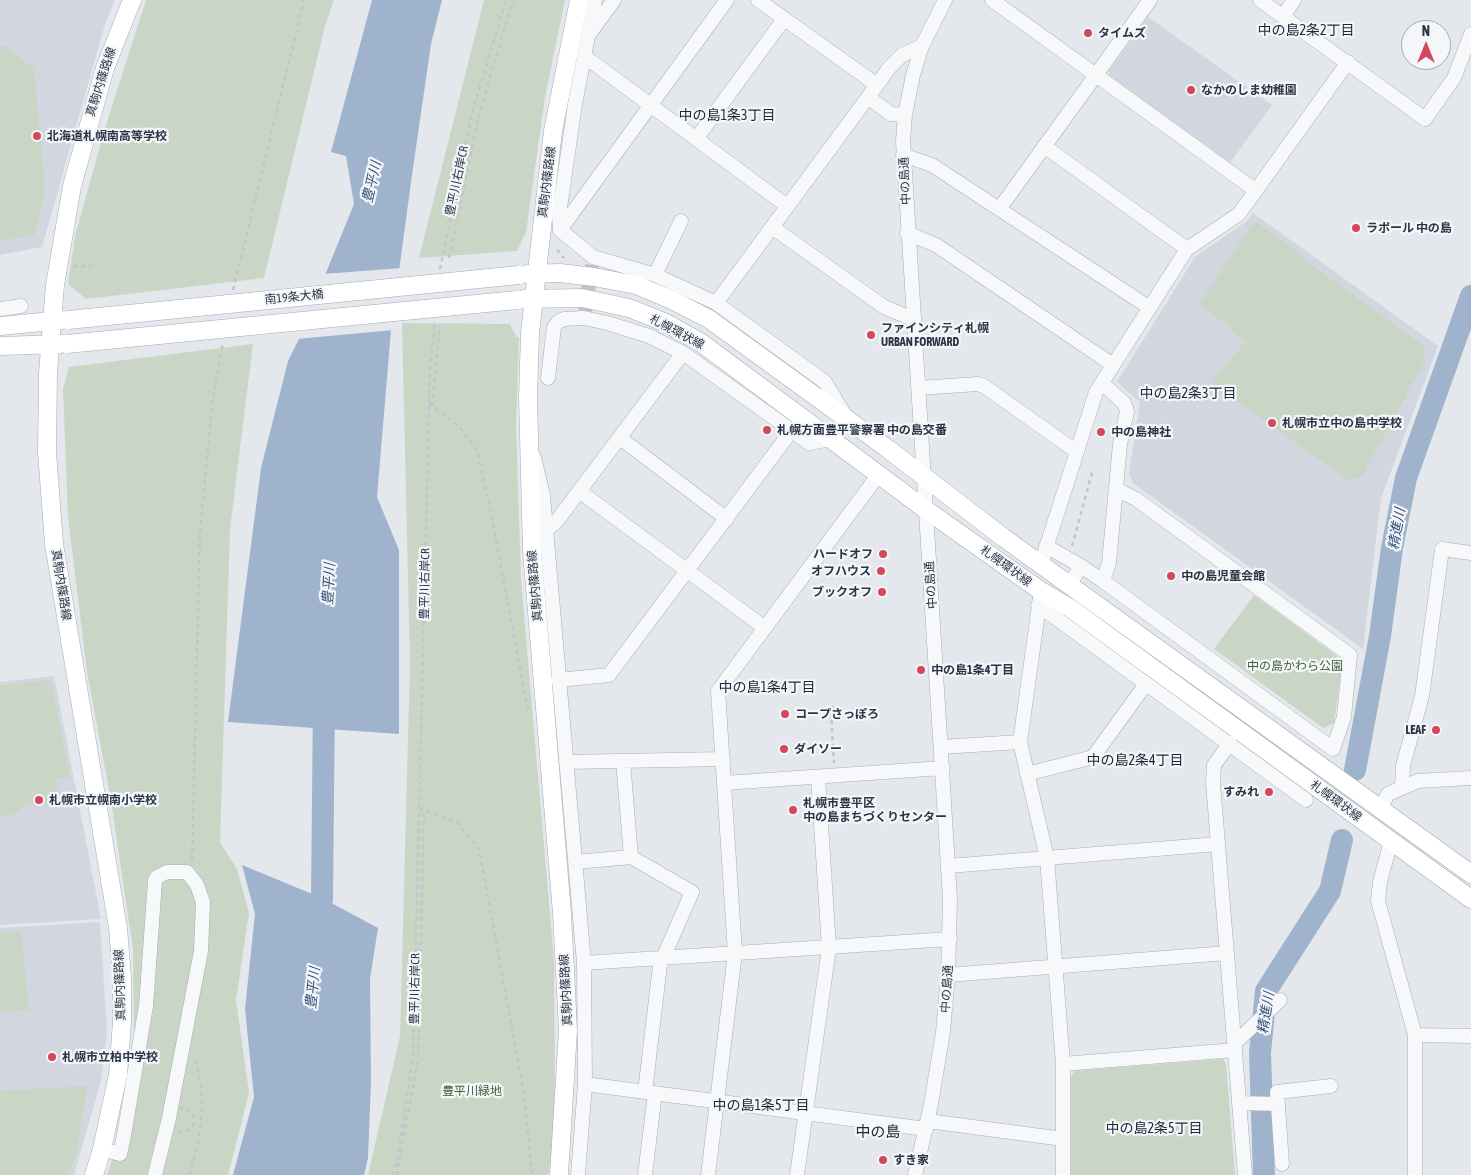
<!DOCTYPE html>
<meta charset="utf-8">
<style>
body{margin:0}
#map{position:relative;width:1471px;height:1175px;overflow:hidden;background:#e4e7ec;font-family:"Asap Condensed",sans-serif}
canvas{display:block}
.north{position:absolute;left:1401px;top:20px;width:50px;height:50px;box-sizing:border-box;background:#f4f6f9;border:1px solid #a4a8b1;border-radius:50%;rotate:0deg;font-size:14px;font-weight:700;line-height:20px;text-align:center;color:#2b3445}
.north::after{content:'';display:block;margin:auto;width:18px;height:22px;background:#d1495b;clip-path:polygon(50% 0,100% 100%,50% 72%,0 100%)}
</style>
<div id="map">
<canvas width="1471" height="1175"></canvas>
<div class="north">N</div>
</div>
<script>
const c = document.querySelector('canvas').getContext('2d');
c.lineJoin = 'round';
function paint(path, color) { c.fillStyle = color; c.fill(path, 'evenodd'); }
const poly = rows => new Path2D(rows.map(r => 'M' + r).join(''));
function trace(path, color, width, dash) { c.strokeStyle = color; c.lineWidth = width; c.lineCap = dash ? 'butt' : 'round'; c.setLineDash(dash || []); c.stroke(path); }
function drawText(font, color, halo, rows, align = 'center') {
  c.font = font + ' "Asap Condensed","Noto Sans JP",sans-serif'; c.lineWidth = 4.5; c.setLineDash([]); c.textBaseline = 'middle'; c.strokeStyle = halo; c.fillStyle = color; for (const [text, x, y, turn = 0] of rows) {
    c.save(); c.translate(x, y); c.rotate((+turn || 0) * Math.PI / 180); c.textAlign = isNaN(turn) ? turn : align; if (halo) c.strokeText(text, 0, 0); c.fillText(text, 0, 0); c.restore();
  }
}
const built = poly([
 [0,0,115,0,105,24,42,247,0,255],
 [1148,17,1272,105,1230,163,1109,75,1109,71],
 [1253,213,1438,346,1381,498,1363,649,1133,483,1129,474,1140,402,1117,382,1195,257,1247,221],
 [54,676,101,919,0,925,0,682],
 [100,922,107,1032,101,1081,74,1175,0,1175,0,928]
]);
const green = poly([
 [146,0,334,0,325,26,264,278,86,299,68,284,75,236,105,128],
 [484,0,565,0,545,97,526,232,517,251,419,258],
 [4,45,34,69,45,191,34,235,0,241,0,46],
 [1255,221,1305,257,1303,259,1424,346,1425,361,1362,476,1348,480,1211,382,1220,370,1223,371,1245,341,1230,330,1231,327,1199,305],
 [402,323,510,324,516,337,519,337,516,426,521,579,554,961,555,1132,548,1175,368,1175,400,1036,410,664],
 [253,344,230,529,220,842,237,869,249,913,236,1000,249,1093,228,1175,107,1175,121,1132,134,1044,133,949,111,801,87,672,68,517,63,389,69,367],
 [1254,595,1337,656,1342,665,1334,723,1323,728,1214,649],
 [51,680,70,777,56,779,58,803,23,805,14,815,0,816,0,685],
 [21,931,29,1010,0,1012,0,932],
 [1223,1059,1226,1064,1235,1175,1071,1175,1071,1076,1075,1071],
 [87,1086,76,1155,67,1175,0,1175,0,1091]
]);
const water = poly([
 [372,0,442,0,431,44,412,175,391,330,377,497,399,550,399,734,228,722,261,468,288,361,299,339,354,204,346,156,331,152],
 [242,865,322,898,378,928,370,979,371,1081,368,1158,364,1175,233,1175,254,1097,245,1009,255,914]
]);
const pier = poly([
 [402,268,394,330,296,339,323,274]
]);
const river = poly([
 [1355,770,1380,636,1392,548,1406,478,1471,296],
 [319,929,322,898,324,698],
 [1264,1175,1260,1053,1266,991,1330,891,1342,840]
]);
const minorTunnel = poly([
 [585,311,592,265]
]);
const path = poly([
 [557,250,564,258],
 [449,258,479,114,513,0],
 [73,266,92,266],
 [440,269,472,113,506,0],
 [233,290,304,0],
 [429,403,458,425,477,450,489,503,527,706,530,710],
 [432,406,440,325],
 [1072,546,1093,469],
 [833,706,833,712,831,712,834,763],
 [419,808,457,823,479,849,524,1094,532,1175],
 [192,860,200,531,213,398,223,342],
 '170 1120a12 12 0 1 1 24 0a12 12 0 1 1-24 0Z',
 [190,1175,199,1138,202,1109,201,1085,195,1057],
 [393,1175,398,1157,413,1057,430,368,435,321],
 [397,1175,418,1059,424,810]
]);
const minor = poly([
 [727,0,560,230,593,257,655,275,716,303,825,382,846,417],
 [758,0,877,85,889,68,902,55,922,46],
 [992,0,1255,190],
 [1260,0,1425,119,1454,78,1471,34],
 [1283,16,1294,0],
 [590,33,614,0],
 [584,56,787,206],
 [868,97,891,114,905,115],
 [696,139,784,19],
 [1044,146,1187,249],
 [903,155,932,165,1150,308],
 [1000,208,1150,0],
 [772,227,884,307,913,319],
 [560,230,559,215,575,104,595,0],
 [907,233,936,245,1113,365],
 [655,275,681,221],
 [716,303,877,85],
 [0,309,21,306],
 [548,378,554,327,558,322,564,319,584,318,607,323,649,336,683,353,809,443,830,439],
 [918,388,978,384,984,386,1077,452],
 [620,438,727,519],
 [534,457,543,495,584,963,585,1084,578,1175],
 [579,491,765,628],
 [546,530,556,522,683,353],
 [1046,546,1081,566],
 [1041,564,1096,392,1187,249,1239,214,1348,62],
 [1103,581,1333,749,1344,717,1350,655,1136,499,1116,489],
 [1070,584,1081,566,1103,581,1109,563,1120,444,1127,411,1124,403,1102,383],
 [1041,591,1020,742,1047,858,1063,1064,1063,1175],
 [1038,605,1306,800],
 [558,680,609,675,792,430],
 [1230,743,1214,765,1213,783,1245,1175],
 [941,747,1020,742],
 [623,761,631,857],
 [566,762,723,759],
 [1027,774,1093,757,1146,684],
 [724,783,943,768],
 [1402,787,1403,766,1422,696,1442,549,1471,553],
 [1380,809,1388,794,1418,781,1471,778],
 [1391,841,1380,882,1378,901,1415,1035,1415,1175],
 [576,862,631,857,692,892,660,965,645,1092],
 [949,866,1218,844],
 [584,963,950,939],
 [948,975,1227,953],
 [1415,1035,1471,1036],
 [1235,1043,1280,1000],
 [1063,1064,1235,1050],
 [585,1084,926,1129],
 [1239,1103,1278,1104],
 [928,1121,1063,1139],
 [102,1149,120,1154,124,1135,146,1006,155,881,157,877,167,872,187,872,197,885,203,902,201,951,169,1118,155,1175],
 [1282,1164,1277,1092,1331,1086],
 [645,1175,655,1093],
 [708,1175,735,953,718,691,879,474],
 [797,1175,829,948,818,777],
 [915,1175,931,1104,943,1032,948,975,950,899,903,141,905,115,913,75,922,46,945,0]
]);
const major = poly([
 [527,274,560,273,594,277,636,285,672,300,709,319,888,449,1004,538,1471,874],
 [524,299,582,298,629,308,666,323,700,342,925,509,1041,591,1070,608,1471,899],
 [0,326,62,320],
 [0,346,61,344],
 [94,1175,102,1149,118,1075,122,1022,122,977,118,928,54,544,47,452,48,373,55,285,72,186,105,68,132,0],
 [559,1175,568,1030,562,913,532,551,528,397,530,333,553,131,579,0]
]);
const majorBridge = poly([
 [68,320,519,275],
 [67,344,517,300]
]);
const markers = [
 [1088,33,5,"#d1495b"],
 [1191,90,5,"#d1495b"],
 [37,136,5,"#d1495b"],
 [1356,228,5,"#d1495b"],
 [871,335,5,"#d1495b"],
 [1272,423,5,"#d1495b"],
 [767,430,5,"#d1495b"],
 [1101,432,5,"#d1495b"],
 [883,554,5,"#d1495b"],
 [881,571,5,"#d1495b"],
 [1171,576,5,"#d1495b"],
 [882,592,5,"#d1495b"],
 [921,670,5,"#d1495b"],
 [785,714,5,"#d1495b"],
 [1436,730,5,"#d1495b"],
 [784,749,5,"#d1495b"],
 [1269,792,5,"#d1495b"],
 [39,800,5,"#d1495b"],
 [793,810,5,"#d1495b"],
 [52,1057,5,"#d1495b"],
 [883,1160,5,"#d1495b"]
];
const poiNames = [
 ["タイムズ",1098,33],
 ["なかのしま幼稚園",1201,90],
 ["北海道札幌南高等学校",47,136],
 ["ラポール 中の島",1366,228],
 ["ファインシティ札幌",881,328],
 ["URBAN FORWARD",881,342],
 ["札幌市立中の島中学校",1282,423],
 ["札幌方面豊平警察署 中の島交番",777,430],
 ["中の島神社",1111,432],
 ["ハードオフ",873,554,"right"],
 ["オフハウス",871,571,"right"],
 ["中の島児童会館",1181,576],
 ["ブックオフ",872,592,"right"],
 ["中の島1条4丁目",931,670],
 ["コープさっぽろ",795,714],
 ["LEAF",1426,730,"right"],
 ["ダイソー",794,749],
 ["すみれ",1259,792,"right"],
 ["札幌市立幌南小学校",49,800],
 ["札幌市豊平区",803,803],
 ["中の島まちづくりセンター",803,817],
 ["札幌市立柏中学校",62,1057],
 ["すき家",893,1160]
];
const streetNames = [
 ["真駒内篠路線",101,82,-72],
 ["豊平川右岸CR",457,181,-78],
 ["中の島通",905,181,-93],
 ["真駒内篠路線",547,182,-83],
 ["南19条大橋",294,297,-6],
 ["札幌環状線",677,332,28],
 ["札幌環状線",1006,566,36],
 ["豊平川右岸CR",425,584,-89],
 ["真駒内篠路線",61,585,81],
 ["中の島通",931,585,-94],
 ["真駒内篠路線",535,586,-95],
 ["札幌環状線",1336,801,36],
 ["真駒内篠路線",120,985,-92],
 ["豊平川右岸CR",415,989,-89],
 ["中の島通",947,989,-86],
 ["真駒内篠路線",566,990,-93]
];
const parkNames = [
 ["中の島かわら公園",1295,666],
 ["豊平川緑地",472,1091]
];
const neighbourhoodNames = [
 ["中の島2条2丁目",1306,31],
 ["中の島1条3丁目",727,116],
 ["中の島2条3丁目",1188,394],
 ["中の島1条4丁目",767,688],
 ["中の島2条4丁目",1135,761],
 ["中の島1条5丁目",761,1106],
 ["中の島2条5丁目",1154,1129]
];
const waterNames = [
 ["豊平川",372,182,-77],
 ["精進川",1397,529,-80],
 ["豊平川",329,584,-87],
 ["豊平川",313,988,-84],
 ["精進川",1266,1013,-81]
];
const quarterNames = [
 ["中の島",878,1132]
];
paint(built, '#d2d6de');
paint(green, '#c9d6c5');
paint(water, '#9fb4cc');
paint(pier, '#e4e7ec');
trace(river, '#9fb4cc', 22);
trace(minorTunnel, '#bfc3cb', 14, [14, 7]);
trace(minor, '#a9aeb7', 15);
trace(major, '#a3abb8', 19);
trace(path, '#c2c5cb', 2.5, [4, 4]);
trace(minor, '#f7f8fa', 14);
trace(major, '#fff', 18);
trace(majorBridge, '#a3abb8', 19, []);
trace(majorBridge, '#fff', 18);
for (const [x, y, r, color] of markers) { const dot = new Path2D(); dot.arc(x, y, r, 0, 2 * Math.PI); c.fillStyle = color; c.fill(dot); trace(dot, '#f4f6f9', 2); }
drawText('bold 12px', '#2b3445', '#f4f6f9', poiNames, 'left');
drawText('12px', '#2b3445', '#f4f6f9', streetNames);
drawText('12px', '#3f6138', '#f4f6f9', parkNames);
drawText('14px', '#1d2536', '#f4f6f9', neighbourhoodNames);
drawText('italic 14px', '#34527a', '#f4f6f9', waterNames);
drawText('15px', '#1d2536', '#f4f6f9', quarterNames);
</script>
